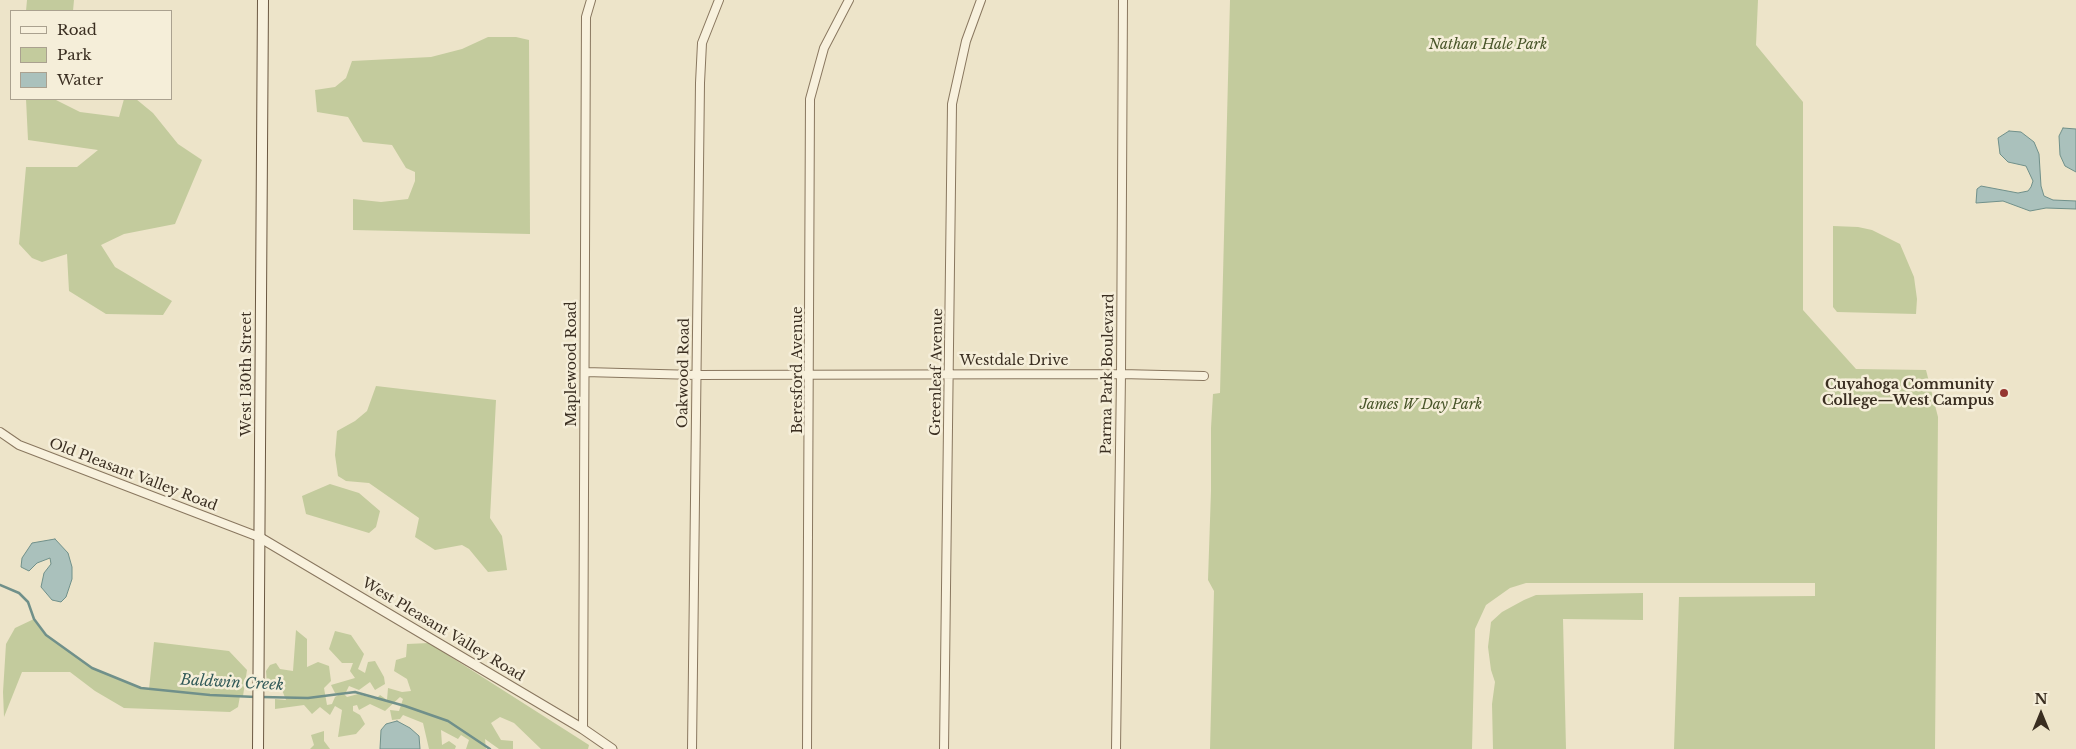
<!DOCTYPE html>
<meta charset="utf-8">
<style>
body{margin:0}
#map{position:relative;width:2076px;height:749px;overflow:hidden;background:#ede4c9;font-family:"Libre Baskerville",serif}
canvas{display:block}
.legend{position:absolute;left:10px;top:10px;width:162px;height:90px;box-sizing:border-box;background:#f5eed9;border:1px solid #aaa18f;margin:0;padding:6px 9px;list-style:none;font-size:15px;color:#3a2e21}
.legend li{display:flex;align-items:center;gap:10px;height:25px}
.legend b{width:25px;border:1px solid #aaa18f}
.north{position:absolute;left:2016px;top:689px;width:50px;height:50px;-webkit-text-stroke:4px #f5eed9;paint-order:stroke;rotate:0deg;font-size:14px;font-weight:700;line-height:20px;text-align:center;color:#3a2e21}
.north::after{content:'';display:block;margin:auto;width:18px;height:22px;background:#3a2e21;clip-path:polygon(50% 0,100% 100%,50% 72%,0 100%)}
</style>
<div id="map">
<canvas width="2076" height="749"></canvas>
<ul class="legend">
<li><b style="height:6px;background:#f8f1dd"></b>Road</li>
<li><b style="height:14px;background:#c3cb9d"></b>Park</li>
<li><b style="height:14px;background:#aac1bc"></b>Water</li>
</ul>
<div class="north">N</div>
</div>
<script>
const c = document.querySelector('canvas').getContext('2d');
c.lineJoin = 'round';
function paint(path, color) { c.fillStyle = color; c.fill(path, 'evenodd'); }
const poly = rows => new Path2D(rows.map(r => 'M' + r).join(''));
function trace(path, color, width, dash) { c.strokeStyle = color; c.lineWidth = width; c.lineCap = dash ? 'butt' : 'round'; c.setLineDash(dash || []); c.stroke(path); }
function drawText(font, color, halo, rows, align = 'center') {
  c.font = font + ' "Libre Baskerville",serif'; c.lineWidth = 5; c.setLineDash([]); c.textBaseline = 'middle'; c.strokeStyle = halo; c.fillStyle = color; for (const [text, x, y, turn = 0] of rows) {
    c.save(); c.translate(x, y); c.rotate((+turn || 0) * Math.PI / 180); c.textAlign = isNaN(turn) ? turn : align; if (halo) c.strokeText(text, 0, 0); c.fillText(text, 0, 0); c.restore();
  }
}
const green = poly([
 [27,0,74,0,73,11,26,11],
 [1230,0,1758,0,1756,45,1803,102,1803,310,1856,369,1926,370,1938,417,1935,749,1674,749,1679,597,1815,596,1815,583,1526,583,1510,588,1486,605,1475,629,1472,749,1210,749,1214,591,1208,580,1211,491,1211,428,1213,394,1220,393],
 [488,37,516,37,529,40,530,234,353,230,353,199,381,202,408,199,415,181,415,172,406,168,392,145,363,142,348,117,317,112,315,90,335,87,346,78,352,61,431,57,462,49],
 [26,99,54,99,80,112,119,117,124,99,136,99,153,113,178,144,202,160,175,224,124,234,101,245,115,267,172,301,163,315,106,314,69,291,67,254,42,262,32,258,19,244,26,167,77,167,98,150,28,140],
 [1833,226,1858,227,1872,230,1900,244,1914,277,1917,299,1916,314,1837,312,1833,307],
 [376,386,496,400,490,518,502,536,507,570,488,572,469,549,462,545,435,550,415,537,419,518,369,483,346,481,338,476,335,455,337,431,355,421,367,411],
 [330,484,359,493,380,511,376,527,369,533,306,514,302,496],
 [1643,593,1643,620,1563,619,1566,749,1493,749,1492,704,1495,682,1491,670,1488,647,1491,622,1502,612,1524,600,1536,595],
 [34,619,46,635,92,668,141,688,149,689,154,642,229,651,247,670,243,696,240,696,238,707,230,712,124,708,95,691,70,672,22,672,4,717,3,692,6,644,15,628],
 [296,630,307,639,307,667,318,662,329,666,331,681,324,688,327,705,332,704,335,697,342,693,335,693,331,685,355,678,350,671,353,663,342,663,329,649,335,631,351,635,364,654,358,669,365,673,368,662,375,661,384,677,385,684,375,690,370,682,359,690,349,686,346,692,343,693,347,697,358,694,376,699,380,695,387,700,388,688,402,692,411,691,407,679,394,671,396,660,406,657,407,644,429,643,589,745,588,749,541,749,514,723,500,717,491,723,501,740,513,741,513,749,499,749,485,739,486,749,466,749,469,740,461,735,458,739,441,730,442,745,449,741,456,746,455,749,429,749,423,723,403,715,400,719,392,720,390,710,399,711,403,699,400,697,385,711,370,704,359,710,357,705,353,706,353,711,360,715,365,724,356,734,338,737,342,710,335,706,330,715,320,707,312,714,304,705,275,709,275,699,286,700,282,690,267,684,266,671,270,665,276,663,280,669,293,671],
 [324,731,324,741,330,749,310,749,314,745,311,735]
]);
const water = poly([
 [2063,128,2076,129,2076,172,2065,166,2060,155,2059,136,2063,128],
 [2009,131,2021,132,2034,142,2039,154,2041,186,2044,196,2053,200,2076,201,2076,209,2046,208,2030,211,2003,201,1976,203,1977,189,1981,186,2018,193,2028,191,2031,187,2033,181,2026,166,2008,162,2000,154,1998,138,2009,131],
 [55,539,68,553,72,567,72,579,66,597,61,602,52,600,41,587,44,573,51,564,50,558,37,563,29,571,21,567,22,558,32,543,55,539],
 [397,721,410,728,419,736,420,749,380,749,381,730,386,724,397,721]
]);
const stream = poly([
 [0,585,19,593,28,602,34,619,46,635,92,668,141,688,210,695,256,697],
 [262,697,308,698,355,692,405,706,448,721,490,749]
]);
const minor = poly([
 [585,372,696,375,1121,374,1204,376],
 [0,432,19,445,259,537],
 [583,729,586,17,591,0],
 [692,749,700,83,702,43,719,0],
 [807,749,810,99,824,48,849,0],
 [944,749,952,104,966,41,981,0],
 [1116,749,1121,374,1123,0]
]);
const tertiary = poly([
 [259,537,583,729,612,749]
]);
const secondary = poly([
 [258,749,263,0]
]);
const markers = [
 [2004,393,5,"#953631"]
];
const parkNames = [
 ["Nathan Hale Park",1488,45],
 ["James W Day Park",1421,405]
];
const streetNames = [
 ["Westdale Drive",1014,361],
 ["Maplewood Road",572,364,-90],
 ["Beresford Avenue",798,370,-90],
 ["Greenleaf Avenue",937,372,-89],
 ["Oakwood Road",684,373,-89],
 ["West 130th Street",247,374,-90],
 ["Parma Park Boulevard",1108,374,-89],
 ["Old Pleasant Valley Road",133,475,21],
 ["West Pleasant Valley Road",443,630,31]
];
const poiNames = [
 ["Cuyahoga Community",1994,385],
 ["College—West Campus",1994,401]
];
const waterNames = [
 ["Baldwin Creek",232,683,3]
];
paint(green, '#c3cb9d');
paint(water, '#aac1bc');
trace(water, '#70908a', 1);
trace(stream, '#70908a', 2.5);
trace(minor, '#89775f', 10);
trace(tertiary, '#89775f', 11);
trace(secondary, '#6b5842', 12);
trace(minor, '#f8f1dd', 8);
trace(tertiary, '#f8f1dd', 9);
trace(secondary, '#f8f1dd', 10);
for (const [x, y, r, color] of markers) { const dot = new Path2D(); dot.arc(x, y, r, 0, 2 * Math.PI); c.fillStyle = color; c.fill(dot); trace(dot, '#f5eed9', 2); }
drawText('italic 14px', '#485529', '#f5eed9', parkNames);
drawText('14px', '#3a2e21', '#f5eed9', streetNames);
drawText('bold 14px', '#3a2e21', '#f5eed9', poiNames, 'right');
drawText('italic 15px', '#315958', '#f5eed9', waterNames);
</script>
